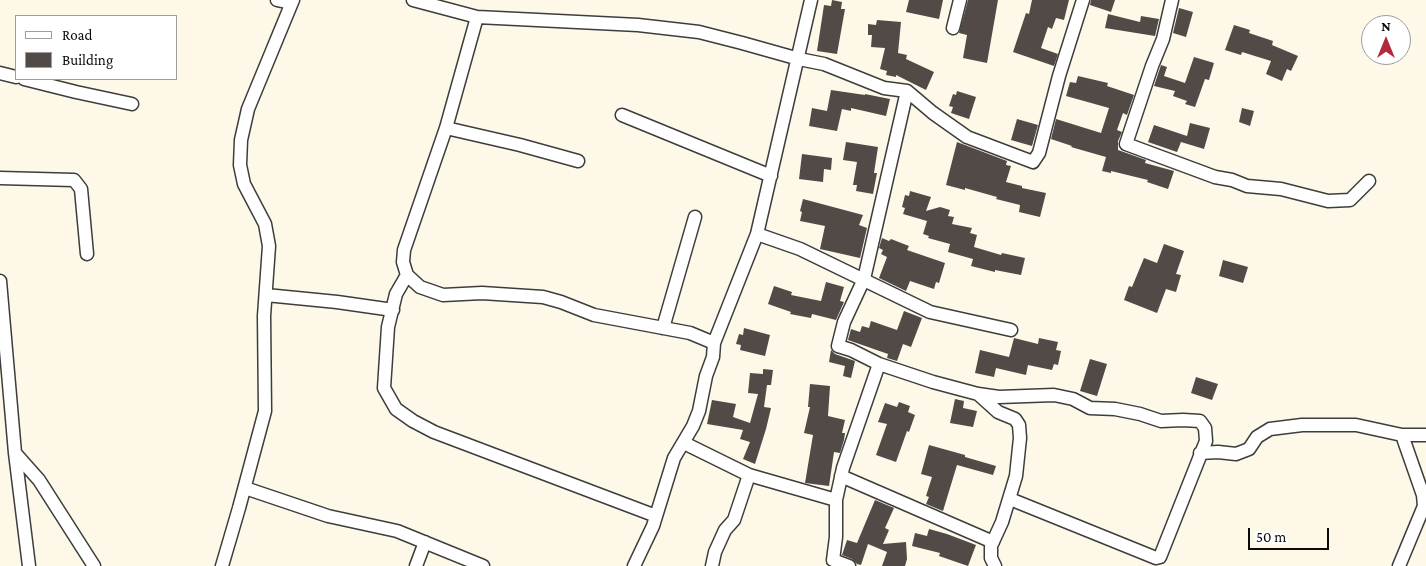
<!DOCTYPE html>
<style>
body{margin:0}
#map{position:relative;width:1426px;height:566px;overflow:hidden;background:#fef8e8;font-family:"Crimson Pro",serif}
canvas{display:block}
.legend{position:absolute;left:15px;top:15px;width:162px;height:65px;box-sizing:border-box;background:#fff;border:1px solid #9d9d9d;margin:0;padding:6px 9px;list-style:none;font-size:15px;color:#0a0a0a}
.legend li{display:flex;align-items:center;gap:10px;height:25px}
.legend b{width:25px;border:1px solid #9d9d9d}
.north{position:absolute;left:1361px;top:15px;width:50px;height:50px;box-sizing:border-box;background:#fff;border:1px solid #9d9d9d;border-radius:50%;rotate:0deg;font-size:14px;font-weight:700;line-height:20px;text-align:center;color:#0a0a0a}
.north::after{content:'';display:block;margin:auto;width:18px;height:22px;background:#b22a3e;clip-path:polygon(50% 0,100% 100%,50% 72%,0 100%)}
.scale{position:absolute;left:1248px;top:528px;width:81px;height:22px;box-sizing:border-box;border:2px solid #0a0a0a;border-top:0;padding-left:6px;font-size:15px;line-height:18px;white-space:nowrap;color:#0a0a0a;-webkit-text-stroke:4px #fff;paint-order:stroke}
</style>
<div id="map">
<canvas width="1426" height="566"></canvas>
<ul class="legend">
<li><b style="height:6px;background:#fff"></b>Road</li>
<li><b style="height:14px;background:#524a47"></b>Building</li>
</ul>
<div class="north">N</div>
<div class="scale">50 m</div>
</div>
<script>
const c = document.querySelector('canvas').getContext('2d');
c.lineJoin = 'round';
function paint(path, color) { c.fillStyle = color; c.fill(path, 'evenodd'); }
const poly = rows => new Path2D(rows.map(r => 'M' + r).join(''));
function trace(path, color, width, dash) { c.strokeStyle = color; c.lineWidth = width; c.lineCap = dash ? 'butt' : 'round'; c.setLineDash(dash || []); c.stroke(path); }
const building = poly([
 [832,0,842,2,841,9,845,9,837,54,817,51,824,5,831,6],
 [909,0,943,0,939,19,906,12],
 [968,0,998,0,987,63,963,58,967,35,959,33],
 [1032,0,1069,0,1064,20,1056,18,1052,29,1048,27,1041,48,1058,54,1054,66,1013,52,1026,13,1029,14],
 [1091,0,1115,0,1111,12,1090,5],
 [1179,8,1193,12,1186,37,1173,33],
 [1108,14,1140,22,1141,16,1159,19,1155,36,1105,28],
 [877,20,901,22,898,53,907,55,906,59,934,72,926,90,896,75,896,77,886,75,887,71,880,69,885,48,871,47,872,35,868,35,868,24,876,25],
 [1234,25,1250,30,1249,33,1273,41,1272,45,1298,56,1291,71,1287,69,1282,81,1266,74,1271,61,1242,52,1241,55,1225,50],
 [1194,57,1214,63,1209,80,1205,79,1195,107,1185,104,1187,101,1173,96,1175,91,1154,86,1161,65,1167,67,1164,76,1185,83],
 [1078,76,1108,83,1107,86,1134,95,1127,115,1123,113,1117,130,1122,132,1118,141,1118,150,1146,160,1145,163,1174,171,1168,189,1147,182,1148,180,1111,171,1111,173,1102,171,1106,157,1071,147,1072,146,1051,139,1056,119,1101,133,1109,108,1066,96,1070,82,1076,83],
 [831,90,865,95,865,94,890,99,886,116,851,108,851,111,842,109,837,131,809,126,812,108,827,111],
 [957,91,976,97,969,119,951,113,953,107,949,106,953,94,956,95],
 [1242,108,1254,111,1250,126,1239,122],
 [1017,119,1038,125,1032,146,1011,140],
 [1190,123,1210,128,1204,149,1181,142,1177,152,1148,142,1154,125,1187,136],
 [846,142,878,147,874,173,877,173,873,194,856,191,857,185,853,185,857,162,843,160],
 [957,142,1007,161,1006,165,1011,166,1006,182,1022,186,1022,188,1046,193,1040,217,1019,212,1020,205,996,199,997,197,965,188,965,190,946,185],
 [802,154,832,158,831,170,824,169,823,182,799,179],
 [910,191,931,197,926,211,940,207,950,210,948,216,954,217,952,224,972,228,970,233,977,235,974,247,1001,255,1002,253,1025,258,1021,275,995,270,995,272,971,266,973,259,948,252,950,244,928,238,929,236,923,234,927,221,903,214,905,208,902,207,905,195,909,196],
 [803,199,863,215,859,225,867,228,860,258,820,249,825,226,800,221,802,212,800,211],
 [882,238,889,241,891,239,909,246,907,250,945,263,939,283,936,282,934,289,910,281,906,291,879,278,887,257,881,254,883,250,879,248],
 [1164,244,1184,251,1176,274,1181,275,1176,292,1166,289,1157,313,1124,300,1129,286,1132,287,1144,258,1157,263],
 [1223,260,1248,267,1243,283,1219,276],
 [826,282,844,287,840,301,844,302,836,320,812,314,811,318,790,314,791,312,768,304,774,286,792,292,791,295,821,301],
 [904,311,922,318,911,347,903,344,897,361,887,358,888,354,848,340,851,329,860,332,862,326,869,328,871,321,897,330],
 [744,328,770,335,765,356,740,350,741,345,736,344,739,334,743,335],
 [1014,338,1038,344,1039,338,1058,342,1056,350,1061,351,1058,365,1054,364,1052,370,1028,365,1026,375,996,368,994,377,975,373,980,350,1009,357],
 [831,350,835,354,855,361,851,378,843,376,845,366,829,362],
 [1090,359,1107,364,1097,396,1080,391],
 [763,369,773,370,771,385,767,385,764,407,771,408,766,429,755,464,743,459,750,442,740,439,743,430,707,424,712,400,736,404,733,417,750,423,758,394,748,393,750,373,763,374],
 [1196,377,1218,384,1212,400,1191,393],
 [810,384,830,386,828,416,845,420,842,433,845,433,844,440,840,453,834,452,829,486,805,483,813,435,804,433,810,407,808,407],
 [955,399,964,401,963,408,977,411,973,427,950,423],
 [899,402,910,406,908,412,915,415,909,432,907,431,896,462,876,455,887,424,878,422,885,403,897,407],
 [929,445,965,455,965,457,996,466,993,475,957,465,943,511,926,504,929,497,926,496,932,477,921,474],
 [875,500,894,508,885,528,889,530,883,544,906,542,907,559,905,566,882,566,887,552,868,544,861,565,857,564,852,559,842,555,847,540,857,543],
 [929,529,947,534,976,545,968,566,939,556,940,553,912,546,915,533,927,536]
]);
const minor = poly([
 [277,0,291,3],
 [413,0,477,17,638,25,699,32,742,43,799,59,824,64,884,88,907,91,933,113,967,137,1033,162,1039,153,1059,76,1083,0],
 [1172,0,1163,39,1152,66,1126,144,1215,177,1232,180,1247,186,1281,189,1328,201,1350,200,1369,181],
 [477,17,446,128,404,250,403,262,407,275,420,287,443,295,482,293,543,297,561,302,594,315,690,333,714,343],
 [953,28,960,0],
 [0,73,16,77],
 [24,79,76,92,132,104],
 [907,91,864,279,844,322,838,346,851,350,879,364,933,382,978,394,998,412,1015,419,1019,425,1020,438,1016,476,1002,522,991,546,991,558,995,566],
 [622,115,771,176],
 [446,128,520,145,578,161],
 [0,178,74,180,81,189,87,254],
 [757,234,800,249,930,312,1011,330],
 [407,275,396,294,388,327,384,388,396,409,413,421,434,432,656,516],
 [0,281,15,453,29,566],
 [266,295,337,302,393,310],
 [663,328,695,217],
 [978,394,999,397,1054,395,1073,399,1090,408,1115,409,1140,414,1161,421,1183,420,1200,421,1205,428,1206,441,1160,557,1156,558,1010,499],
 [684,443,749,475],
 [15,453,39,480,94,566],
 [1200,453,1218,452,1236,454,1249,449,1257,437,1270,429,1302,425,1356,425,1402,435,1426,435],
 [841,476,993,542],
 [245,488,328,516,397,531,483,566],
 [222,566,239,508,265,411,264,316,269,246,265,224,244,184,240,165,241,140,248,109,293,0],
 [416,566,425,542],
 [634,566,653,526,674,458,693,426,699,411,706,376,713,357,714,343,757,234,811,0],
 [712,566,715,552,725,530,734,520,749,475,836,500],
 [849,566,833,560,836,537,836,500,843,468,879,364],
 [1399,566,1424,506,1423,495,1402,435]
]);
paint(building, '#524a47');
trace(minor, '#3d3d3d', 15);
trace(minor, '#fff', 12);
</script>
